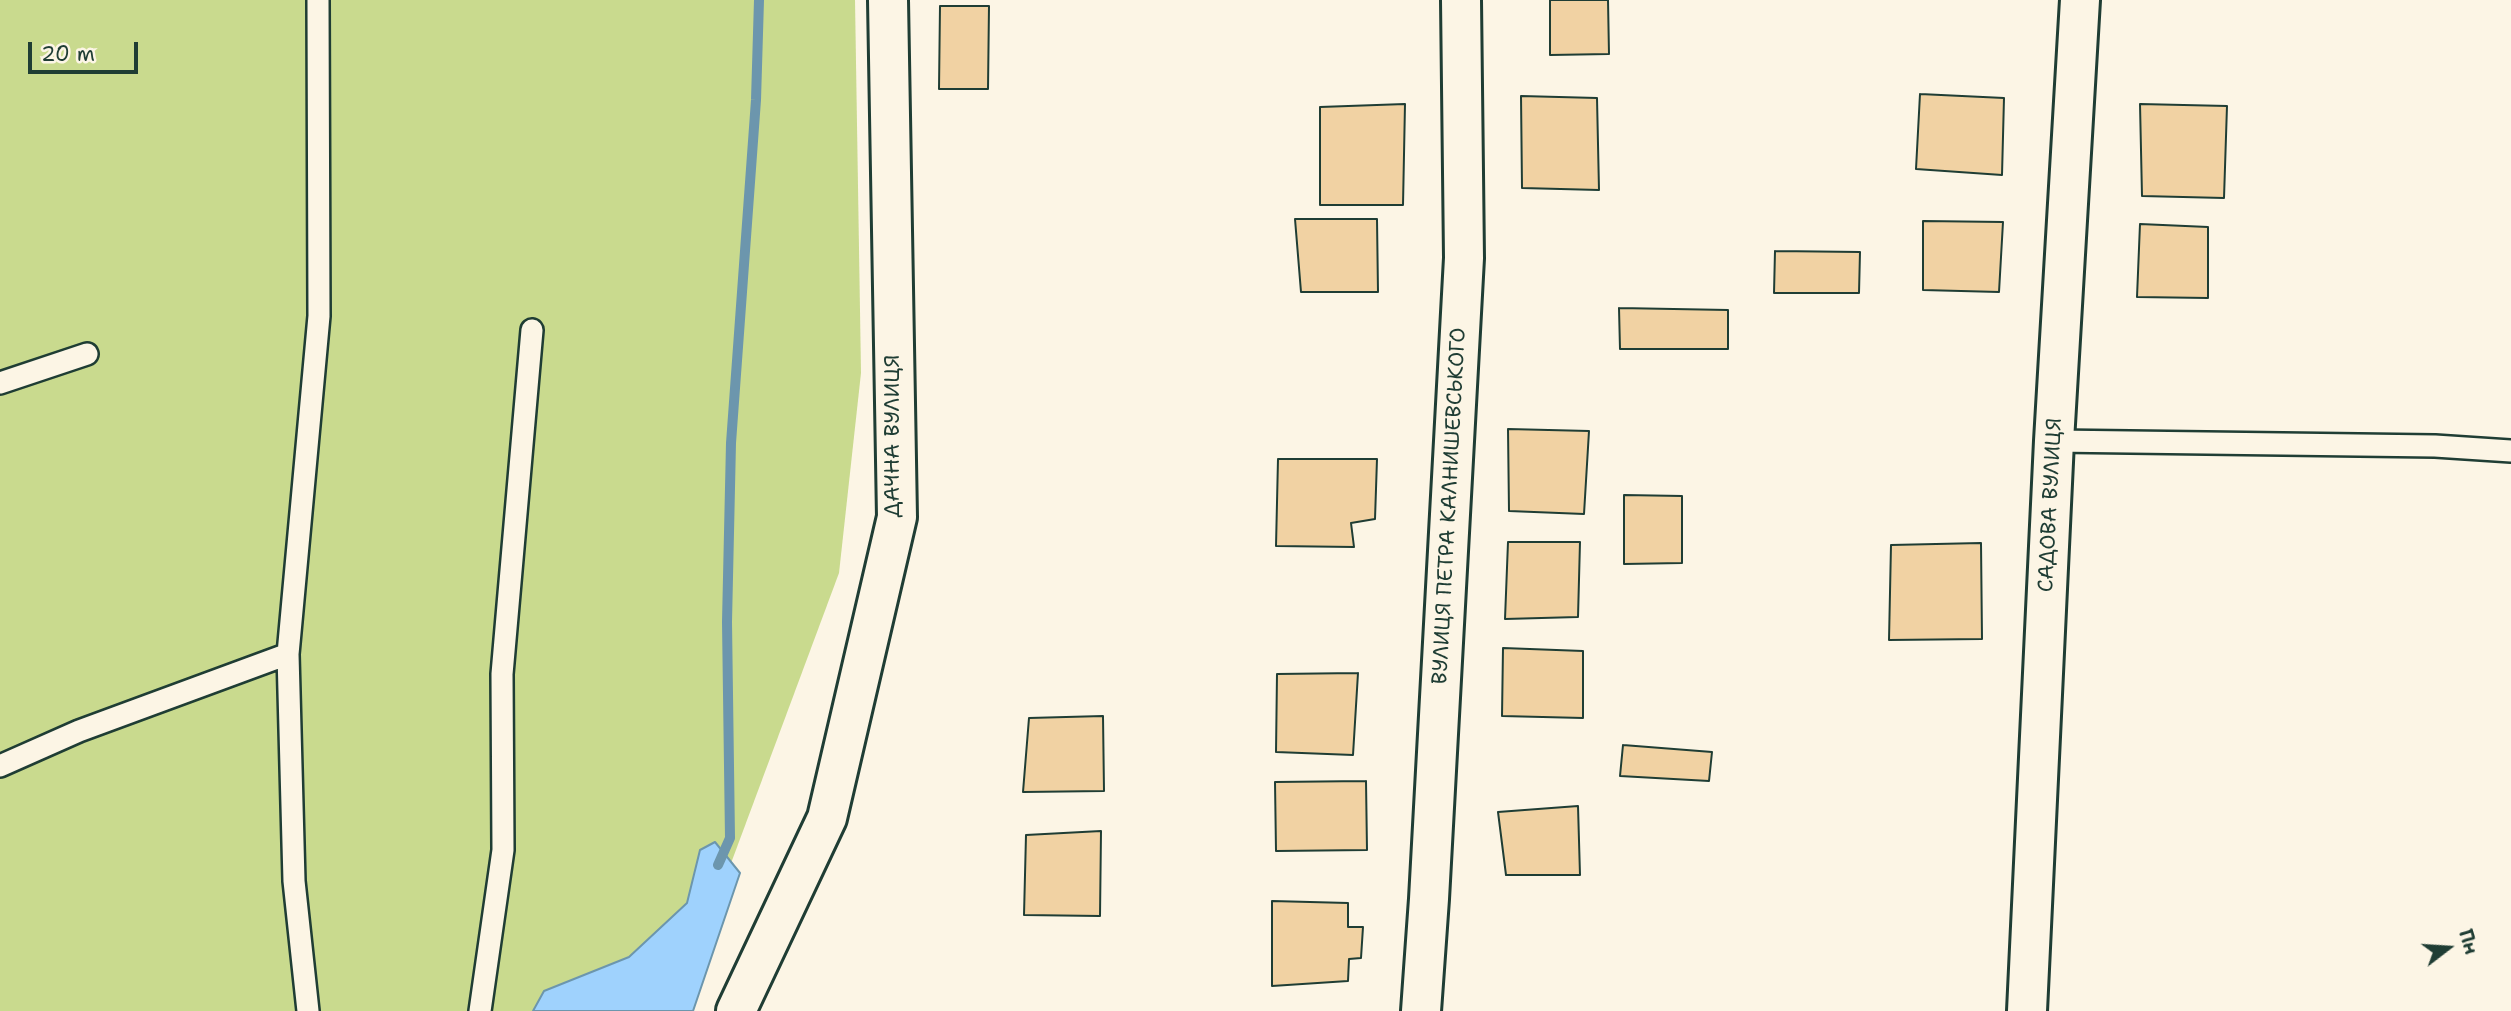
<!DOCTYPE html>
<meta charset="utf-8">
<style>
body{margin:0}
#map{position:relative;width:2511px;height:1011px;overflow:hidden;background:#fcf5e5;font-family:"Shantell Sans",sans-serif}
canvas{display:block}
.north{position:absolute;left:2413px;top:913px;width:70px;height:70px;-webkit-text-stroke:5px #fcf5e5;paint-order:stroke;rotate:73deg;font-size:19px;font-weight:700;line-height:28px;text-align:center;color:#1f3d34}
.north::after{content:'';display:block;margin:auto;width:24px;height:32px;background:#1f3d34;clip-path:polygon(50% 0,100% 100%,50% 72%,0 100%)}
.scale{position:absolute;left:28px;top:42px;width:110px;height:32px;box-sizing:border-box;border:4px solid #1f3d34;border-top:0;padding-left:9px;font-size:21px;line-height:24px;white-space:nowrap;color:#1f3d34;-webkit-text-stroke:5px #fcf5e5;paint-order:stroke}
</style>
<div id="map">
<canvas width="2511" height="1011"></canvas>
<div class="north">Пн</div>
<div class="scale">20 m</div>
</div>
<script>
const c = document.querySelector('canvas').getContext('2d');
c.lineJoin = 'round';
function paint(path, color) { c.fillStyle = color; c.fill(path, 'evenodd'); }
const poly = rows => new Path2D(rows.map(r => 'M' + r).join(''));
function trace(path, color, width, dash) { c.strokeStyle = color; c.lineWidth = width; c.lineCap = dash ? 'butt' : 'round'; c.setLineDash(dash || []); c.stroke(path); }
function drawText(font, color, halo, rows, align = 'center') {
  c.font = font + ' "Shantell Sans",sans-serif'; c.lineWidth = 5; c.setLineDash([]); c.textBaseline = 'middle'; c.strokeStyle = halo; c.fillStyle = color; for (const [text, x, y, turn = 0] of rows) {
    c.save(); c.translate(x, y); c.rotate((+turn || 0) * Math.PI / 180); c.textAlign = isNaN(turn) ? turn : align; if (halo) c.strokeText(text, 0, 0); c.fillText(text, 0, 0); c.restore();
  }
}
const green = poly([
 [0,0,855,0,861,373,839,573,676,1011,0,1011]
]);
const water = poly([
 [715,842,740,873,693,1011,533,1011,544,991,629,957,687,903,700,850,715,842]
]);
const stream = poly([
 [718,865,730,838,727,622,731,443,756,100,759,0]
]);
const building = poly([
 [1550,0,1608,0,1609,54,1550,55,1550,0],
 [940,6,989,6,988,89,939,89,940,6],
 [1920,94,2004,98,2002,175,1916,169,1920,94],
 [1521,96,1597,98,1599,190,1522,188,1521,96],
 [1405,104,1403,205,1320,205,1320,107,1405,104],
 [2140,104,2227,106,2224,198,2142,196,2140,104],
 [1295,219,1377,219,1378,292,1301,292,1295,219],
 [1923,221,2003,222,1999,292,1923,290,1923,221],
 [2140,224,2208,227,2208,298,2137,297,2140,224],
 [1775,251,1860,252,1859,293,1774,293,1775,251],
 [1619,308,1728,310,1728,349,1620,349,1619,308],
 [1508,429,1589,431,1584,514,1509,511,1508,429],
 [1278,459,1377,459,1375,519,1351,523,1354,547,1276,546,1278,459],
 [1624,495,1682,496,1682,563,1624,564,1624,495],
 [1508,542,1580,542,1578,617,1505,619,1508,542],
 [1981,543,1982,639,1889,640,1891,545,1981,543],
 [1503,648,1583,651,1583,718,1502,716,1503,648],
 [1358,673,1353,755,1276,752,1277,674,1358,673],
 [1103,716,1104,791,1023,792,1029,718,1103,716],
 [1623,745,1712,752,1709,781,1620,776,1623,745],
 [1366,781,1367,850,1276,851,1275,782,1366,781],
 [1578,806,1580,875,1506,875,1498,812,1578,806],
 [1101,831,1100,916,1024,915,1026,835,1101,831],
 [1272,901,1348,903,1348,927,1363,927,1361,958,1349,959,1348,981,1272,986,1272,901]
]);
const service = poly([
 [0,383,87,354],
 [2054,441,2435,446,2511,451],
 [0,766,79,731,288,654],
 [308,1011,294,881,288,654,319,316,318,0],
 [480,1011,503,850,502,674,532,330]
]);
const minor = poly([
 [736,1011,827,818,897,517,888,0],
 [1421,1011,1429,899,1464,258,1461,0],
 [2027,1011,2054,441,2080,0]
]);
const streetNames = [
 ["ДАЧНА ВУЛИЦЯ",894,436,-90],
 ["САДОВА ВУЛИЦЯ",2051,505,-87],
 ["ВУЛИЦЯ ПЕТРА КАЛНИШЕВСЬКОГО",1450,506,-87]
];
paint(green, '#c9da8e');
paint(water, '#9fd2fd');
trace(water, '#6c96ad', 2);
trace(stream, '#6c96ad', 10);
paint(building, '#f1d2a3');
trace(building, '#1f3d34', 2);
trace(service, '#1f3d34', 26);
trace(minor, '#1f3d34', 44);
trace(service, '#fcf5e5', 21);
trace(minor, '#fcf5e5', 38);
drawText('21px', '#1f3d34', '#fcf5e5', streetNames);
</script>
